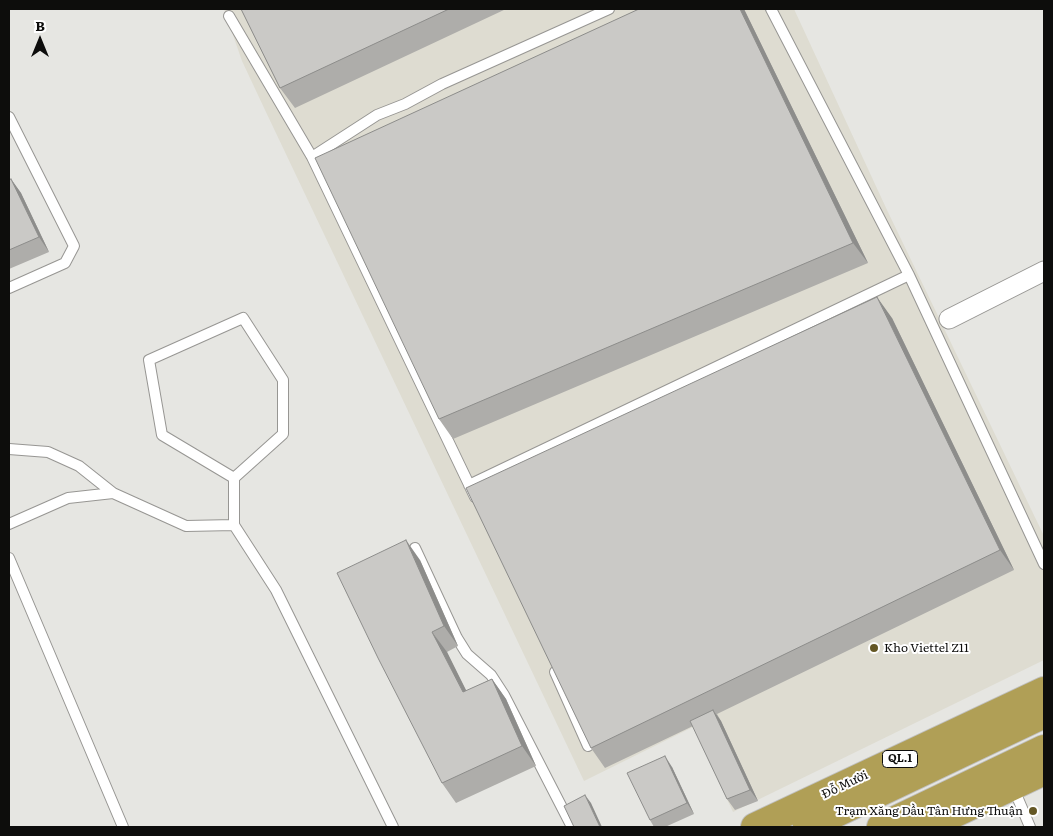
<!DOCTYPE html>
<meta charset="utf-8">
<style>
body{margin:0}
#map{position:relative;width:1053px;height:836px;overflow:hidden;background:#e6e6e2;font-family:Literata,serif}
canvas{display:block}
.frame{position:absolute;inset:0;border:10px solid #0d0d0c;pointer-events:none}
.north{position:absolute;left:15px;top:15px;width:50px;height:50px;-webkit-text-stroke:4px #fff;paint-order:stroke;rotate:0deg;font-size:14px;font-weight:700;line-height:20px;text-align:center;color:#0d0d0c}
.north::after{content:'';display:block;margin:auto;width:18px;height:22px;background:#0d0d0c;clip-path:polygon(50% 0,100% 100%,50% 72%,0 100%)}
</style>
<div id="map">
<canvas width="1053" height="836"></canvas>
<div class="frame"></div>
<div class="north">B</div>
</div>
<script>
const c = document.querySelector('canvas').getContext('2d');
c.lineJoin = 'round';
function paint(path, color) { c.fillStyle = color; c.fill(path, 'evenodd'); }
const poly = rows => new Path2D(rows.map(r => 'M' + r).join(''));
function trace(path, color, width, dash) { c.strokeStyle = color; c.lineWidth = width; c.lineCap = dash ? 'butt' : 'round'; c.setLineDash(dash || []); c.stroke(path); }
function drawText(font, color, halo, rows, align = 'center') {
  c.font = font + ' Literata,serif'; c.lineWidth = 4; c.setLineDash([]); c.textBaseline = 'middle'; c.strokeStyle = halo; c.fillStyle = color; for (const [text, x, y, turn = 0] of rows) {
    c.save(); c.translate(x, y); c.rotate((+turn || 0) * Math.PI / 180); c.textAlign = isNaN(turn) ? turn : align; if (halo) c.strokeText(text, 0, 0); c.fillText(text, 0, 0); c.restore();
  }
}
const built = poly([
 [224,9,794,9,887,210,1044,536,1044,660,733,812,693,727,584,781,265,110,242,61]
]);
const service = poly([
 [771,9,909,275,1044,564],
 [229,16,312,157],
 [9,117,74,246,65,263,9,288],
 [9,449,48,452,79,466,113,493],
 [234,478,162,435,149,360,243,318,283,380,283,434,234,478,234,525],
 [469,485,909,275],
 [475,497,312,157,377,115,405,104,442,84,609,9],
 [9,524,68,498,113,493,186,526,234,525,276,590,393,827],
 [415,548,457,638,467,654,491,675,504,695,572,827],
 [9,558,123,827],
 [555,672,588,746],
 [1013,787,1030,827]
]);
const minor = poly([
 [949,319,1044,271]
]);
const trunk = poly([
 [755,827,1044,691],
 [807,827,1044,714],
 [881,827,1044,749],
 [926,827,1044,771]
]);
const wall = poly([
 [241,9,506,9,295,108,280,88],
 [639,9,744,9,868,263,453,439,439,419],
 [11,179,21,193,49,252,9,269,9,180],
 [892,318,1014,570,717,714,721,721,758,801,735,810,727,799,693,726,605,768,591,748],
 [420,560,458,646,447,652,466,691,492,679,506,699,536,766,456,803,442,783],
 [672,767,694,814,665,827,654,827,650,820]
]);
const shadedWall = poly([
 [740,9,744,9,868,263,853,243],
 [11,179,21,193,49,252,39,237],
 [877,297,892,318,1014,570,1000,550],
 [406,540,420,560,458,646,444,626],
 [432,632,447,652,477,712,463,692],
 [492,679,506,699,536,766,522,746],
 [713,710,721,721,758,801,750,790],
 [665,756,672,767,694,814,687,803],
 [585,795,591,803,602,827,600,827]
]);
const building = poly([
 [241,9,449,9,280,88,241,9],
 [639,9,740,9,853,243,439,419,315,158,639,9],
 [11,179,39,237,9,250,9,180,11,179],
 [877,297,1000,550,591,748,466,488,877,297],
 [406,540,444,626,432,632,463,692,492,679,522,746,442,783,378,658,337,573,406,540],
 [713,710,750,790,727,799,690,721,713,710],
 [665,756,687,803,650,820,627,773,665,756],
 [585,795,600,827,574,827,564,806,585,795]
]);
const markers = [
 [874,648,5,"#645724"],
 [1033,811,5,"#645724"]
];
const shields = [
 [900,759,35]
];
const shieldNames = [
 ["QL.1",900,759]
];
const poiNames = [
 ["Kho Viettel Z11",884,648],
 ["Trạm Xăng Dầu Tân Hưng Thuận",1023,811,"right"]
];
const streetNames = [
 ["Đỗ Mười",845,785,-25]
];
paint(built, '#dedcd1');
trace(service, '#979693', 12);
trace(minor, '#979693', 21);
trace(trunk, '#c0c0c0', 30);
trace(service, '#fff', 10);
trace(minor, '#fff', 19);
trace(trunk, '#b09f56', 28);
paint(wall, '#aeadaa');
paint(shadedWall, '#8d8d8b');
paint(building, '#cac9c6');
trace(building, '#8d8d8b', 1);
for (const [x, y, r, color] of markers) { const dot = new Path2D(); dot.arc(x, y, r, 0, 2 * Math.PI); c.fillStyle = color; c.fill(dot); trace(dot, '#fff', 2); }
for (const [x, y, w] of shields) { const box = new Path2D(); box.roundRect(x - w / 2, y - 8.5, w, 17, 4); c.fillStyle = '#fff'; c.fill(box); trace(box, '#0d0d0c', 1); }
drawText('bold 11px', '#0d0d0c', null, shieldNames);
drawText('12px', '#0d0d0c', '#fff', poiNames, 'left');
drawText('12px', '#0d0d0c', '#fff', streetNames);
</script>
